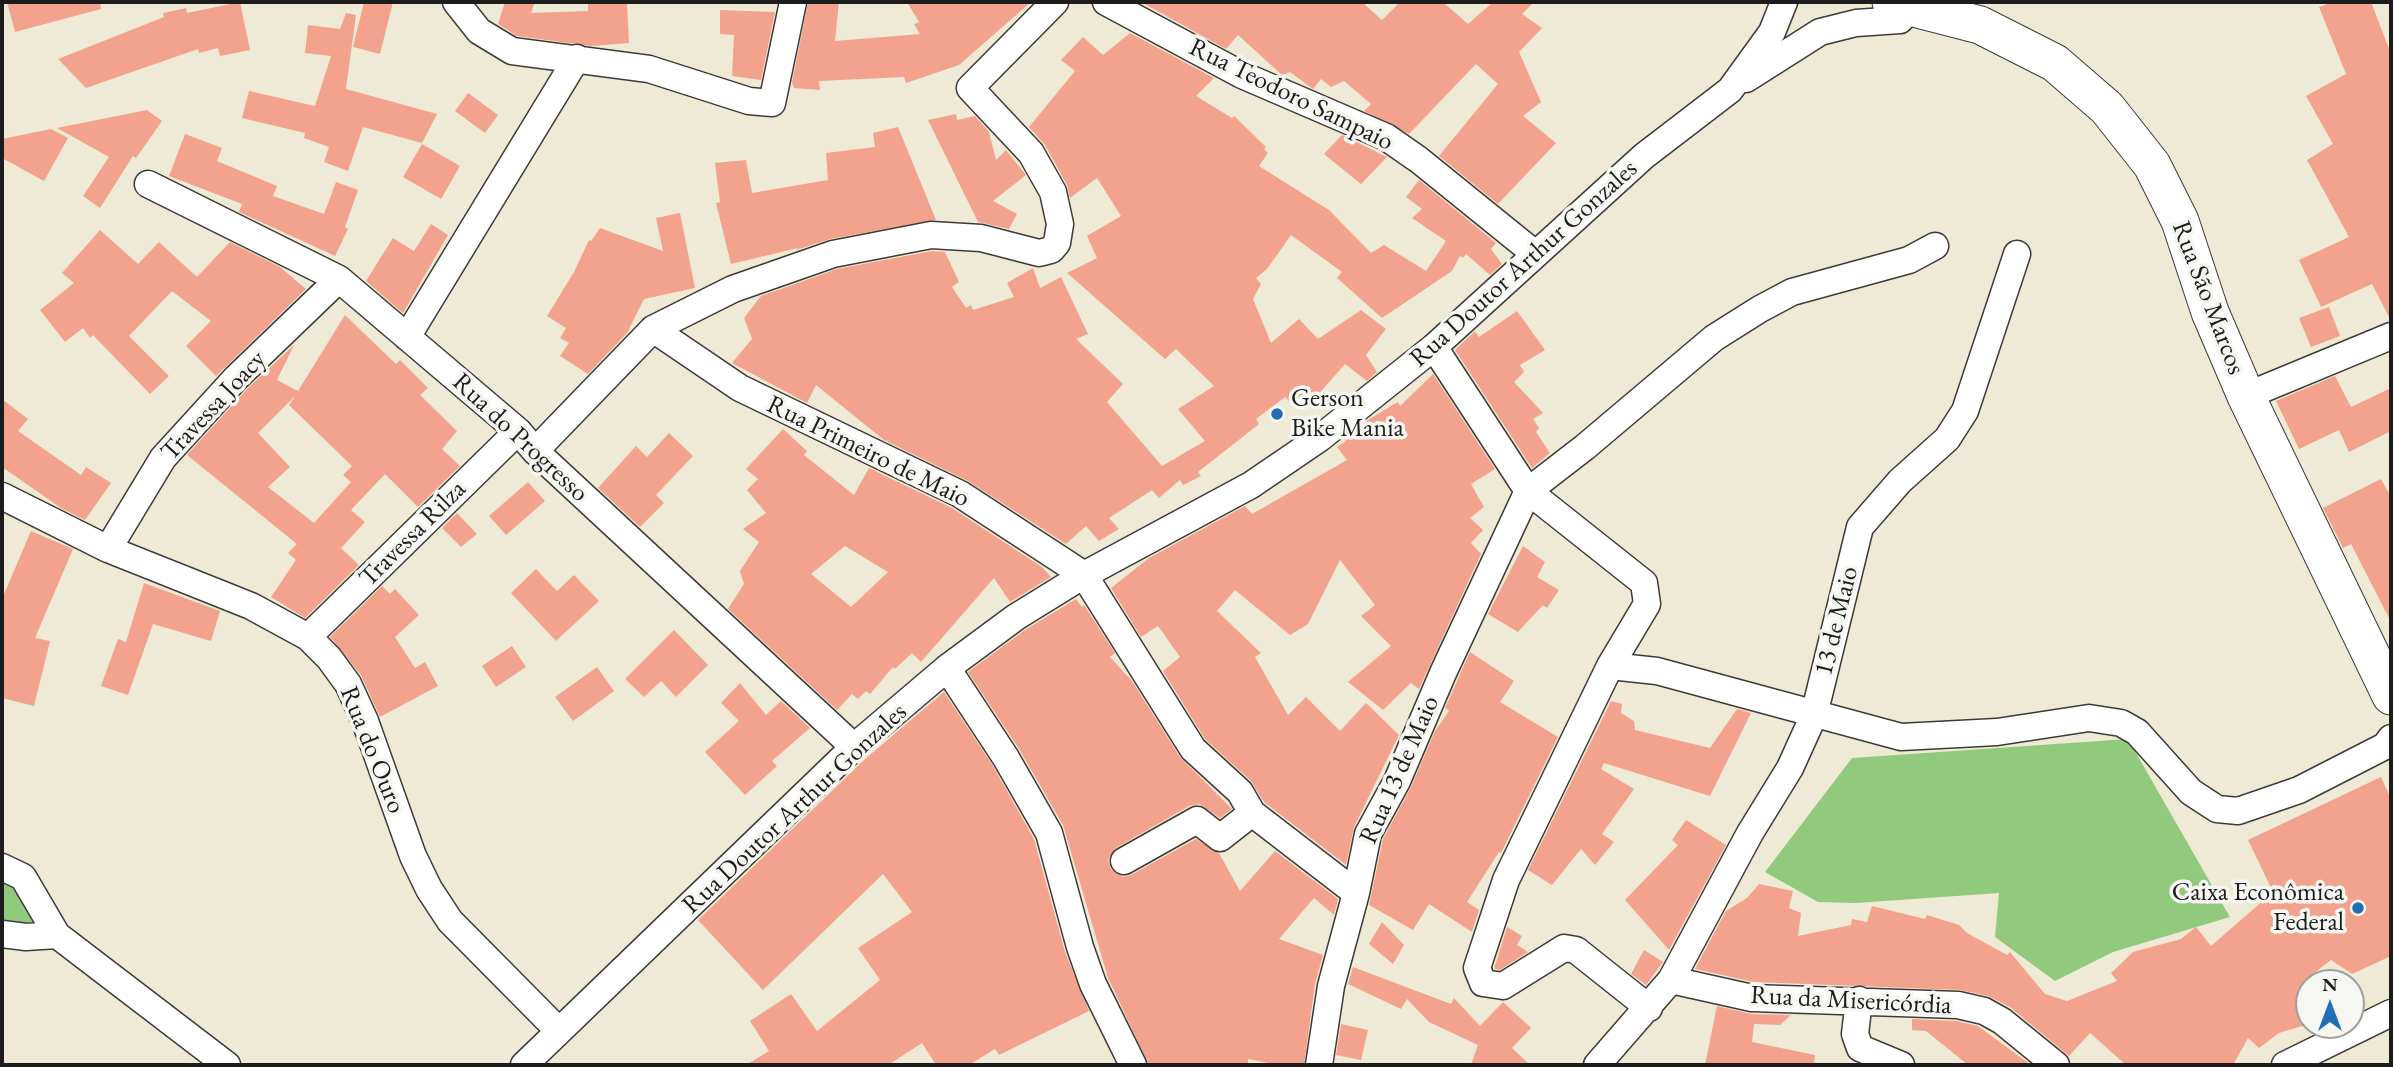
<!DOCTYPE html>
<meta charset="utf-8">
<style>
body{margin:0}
#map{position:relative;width:2393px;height:1067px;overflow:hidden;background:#efead5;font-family:"EB Garamond",serif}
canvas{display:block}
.frame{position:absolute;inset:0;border:4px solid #1c1c1c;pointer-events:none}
.north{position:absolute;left:2295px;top:969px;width:70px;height:70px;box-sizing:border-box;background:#f6f6f2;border:2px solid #9f9f9c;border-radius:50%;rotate:0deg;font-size:19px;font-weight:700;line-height:28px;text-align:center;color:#1c1c1c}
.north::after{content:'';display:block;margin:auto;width:24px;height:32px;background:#1f6fb2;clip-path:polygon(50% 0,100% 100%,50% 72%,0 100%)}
</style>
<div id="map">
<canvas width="2393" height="1067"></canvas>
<div class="frame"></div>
<div class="north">N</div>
</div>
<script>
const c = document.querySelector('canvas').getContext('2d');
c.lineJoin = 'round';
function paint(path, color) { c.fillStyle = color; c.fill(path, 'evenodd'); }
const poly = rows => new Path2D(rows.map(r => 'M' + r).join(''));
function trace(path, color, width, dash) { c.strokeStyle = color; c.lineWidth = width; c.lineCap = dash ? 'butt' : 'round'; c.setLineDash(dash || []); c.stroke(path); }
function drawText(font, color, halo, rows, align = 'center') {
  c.font = font + ' "EB Garamond",serif'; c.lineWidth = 7; c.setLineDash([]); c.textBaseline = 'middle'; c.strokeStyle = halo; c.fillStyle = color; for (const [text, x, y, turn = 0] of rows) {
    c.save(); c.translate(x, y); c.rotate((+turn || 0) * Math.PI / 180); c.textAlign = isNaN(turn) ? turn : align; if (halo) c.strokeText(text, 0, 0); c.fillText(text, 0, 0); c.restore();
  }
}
const green = poly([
 [2128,739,2230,917,2113,952,2055,981,1995,937,1999,893,1856,903,1818,902,1765,872,1852,758],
 [2,875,14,881,34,922,2,924]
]);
const building = poly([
 [7,2,100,2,101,9,15,32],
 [240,2,250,50,220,56,218,48,199,53,198,49,86,88,58,59,164,17,163,13,186,8,187,13],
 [364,2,393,2,380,54,353,47],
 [505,2,535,2,531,13,588,11,588,2,627,2,629,43,591,46,517,36,498,24],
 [808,2,839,2,835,41,920,34,914,24,919,22,907,2,1031,2,959,65,906,83,904,77,819,81,820,90,794,88,792,83],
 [1141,2,1362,2,1382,20,1400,2,1443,2,1468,24,1493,2,1534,2,1522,14,1542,28,1519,52,1541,102,1523,116,1556,143,1498,204,1439,156,1498,84,1476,64,1409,134,1364,111,1371,104,1344,81,1331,87,1321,79,1313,89,1290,72,1282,75,1238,35,1226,49],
 [2333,2,2371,2,2391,54,2391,321,2372,284,2321,307,2299,260,2349,237,2307,160,2333,144,2306,96,2346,74,2319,7],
 [720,10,775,12,761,80,732,76,734,35,720,34],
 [346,13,356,15,346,89,437,114,422,143,363,127,348,171,324,162,329,147,304,138,305,133,242,118,249,91,315,106,331,56,305,53,308,25,340,29],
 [1130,33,1214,78,1196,96,1232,118,1234,116,1266,147,1264,149,1268,153,1259,166,1329,210,1371,253,1384,245,1426,271,1446,241,1412,218,1422,209,1406,197,1419,180,1496,243,1491,249,1502,264,1490,275,1466,254,1463,258,1460,256,1452,271,1382,318,1337,278,1342,272,1291,235,1267,269,1256,278,1261,284,1253,299,1271,343,1299,319,1318,339,1361,310,1386,329,1366,355,1377,372,1367,381,1345,364,1316,397,1311,392,1293,405,1285,397,1256,419,1259,424,1198,472,1201,476,1183,485,1180,480,1159,498,1152,490,1109,518,1119,529,1099,541,1086,526,1066,544,968,481,884,440,816,385,807,403,732,363,752,339,744,318,761,296,837,269,932,251,945,252,959,282,952,287,966,308,971,305,973,310,1014,297,1007,283,1033,268,1040,288,1061,277,1088,334,1076,339,1123,384,1107,402,1162,466,1205,441,1178,409,1214,386,1176,349,1165,359,1067,273,1097,258,1087,236,1121,216,1097,178,1070,198,1067,185,1045,145,1029,127,1075,71,1061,60,1083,37,1103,55],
 [468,93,498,115,485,133,455,111],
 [147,110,162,121,136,158,133,156,100,208,83,196,109,157,57,128],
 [956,114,957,120,975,116,989,132,996,160,1006,150,1026,175,993,201,1017,214,1009,229,978,222,928,120],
 [898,127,936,220,830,239,796,250,798,248,731,264,716,203,720,202,715,163,746,160,752,193,828,180,826,153,875,147,873,133],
 [51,129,68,138,44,181,2,158,2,139],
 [185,134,222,148,217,161,277,186,273,196,324,214,336,182,358,190,345,227,348,229,335,256,239,212,242,204,169,176],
 [1342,135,1387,157,1361,184,1324,154],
 [422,144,460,166,441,199,403,177],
 [680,213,695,288,644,299,627,333,588,374,560,356,569,343,560,338,566,328,547,316,574,272,589,240,591,241,600,228,663,251,656,218],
 [431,224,448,235,403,313,366,281,393,238,414,251],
 [100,230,138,264,159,242,197,277,230,242,280,267,306,289,216,376,186,346,211,321,172,291,129,336,169,376,150,394,93,335,90,338,83,328,65,342,40,310,74,283,62,273],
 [2329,307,2340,336,2311,347,2299,318],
 [1517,311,1545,350,1520,365,1524,372,1514,382,1543,413,1533,419,1539,428,1536,432,1550,453,1532,468,1455,350,1475,331,1479,337],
 [345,315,396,364,400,360,428,388,420,395,457,431,442,449,460,466,418,507,385,474,351,510,365,522,341,548,359,565,305,618,271,597,296,560,288,553,297,544,187,455,247,389,294,345,277,380,298,391],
 [295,396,289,405,352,466,343,475,351,482,314,523,268,487,290,467,258,433],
 [1433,374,1495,469,1471,484,1484,507,1470,518,1483,530,1471,543,1481,554,1419,689,1411,683,1383,710,1348,682,1391,646,1361,616,1375,605,1340,560,1308,624,1290,635,1235,590,1217,611,1261,653,1255,657,1288,715,1306,697,1340,731,1366,703,1399,735,1354,827,1346,865,1264,802,1251,781,1205,739,1163,671,1180,657,1158,626,1141,637,1111,588,1149,558,1245,506,1252,514,1347,460,1337,447,1346,441,1343,439,1371,418,1398,402,1400,406],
 [2335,376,2351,407,2391,388,2391,431,2349,452,2339,430,2299,449,2276,401],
 [2,399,28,419,18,431,81,475,86,467,111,483,85,520,61,508,2,467],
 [783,429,807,451,804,455,854,495,869,468,952,508,1042,567,1051,577,1010,602,994,578,921,662,912,653,895,669,893,667,870,694,866,691,858,699,852,694,837,710,728,609,744,584,740,571,759,542,743,529,766,513,747,490,758,479,746,469],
 [845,546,888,572,851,607,811,574],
 [669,433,693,456,656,495,664,503,640,527,598,488,636,446,647,457],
 [2381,479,2391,497,2391,622,2351,544,2343,548,2323,508],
 [528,482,545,501,506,535,489,516],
 [457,513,477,534,461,547,442,528],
 [31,531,73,549,35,638,50,641,34,706,2,698,2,599],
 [1523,546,1545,562,1537,577,1559,590,1547,608,1543,605,1518,632,1488,614],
 [536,569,557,591,574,575,599,601,556,641,511,593],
 [144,583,220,611,211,641,153,624,128,695,101,686,118,639,126,642],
 [382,586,390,594,395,589,419,615,395,637,415,668,425,662,438,686,380,717,361,675,330,637],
 [1076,599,1082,607,1084,605,1115,653,1110,657,1132,681,1180,757,1232,809,1220,818,1199,804,1189,806,1116,848,1108,860,1111,869,1123,877,1131,875,1196,839,1219,853,1240,891,1275,851,1338,899,1334,915,1314,898,1279,939,1323,955,1315,984,1304,1065,1279,1065,1248,1059,1248,1065,1149,1065,1108,978,1063,825,1019,749,968,672,1025,630],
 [674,630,708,665,676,697,661,681,644,697,625,679],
 [512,646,526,667,496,687,482,666],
 [1470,652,1514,681,1500,702,1558,737,1501,853,1499,852,1467,902,1479,910,1472,932,1429,904,1413,930,1369,905,1383,839,1411,787,1435,731,1449,711,1445,708],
 [597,667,614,691,573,721,555,697],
 [740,683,766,715,781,701,810,728,772,761,777,766,745,795,705,752,739,721,721,703],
 [944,692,993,766,1034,839,1065,952,1089,1011,999,1055,995,1049,969,1065,936,1065,922,1043,888,1065,746,1065,769,1051,750,1021,791,994,817,1031,880,980,858,948,912,912,883,874,763,990,698,920,865,759],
 [1611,701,1622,704,1621,713,1634,721,1635,730,1710,748,1737,709,1751,713,1710,796,1604,763,1601,769,1634,789,1602,834,1614,842,1595,865,1581,849,1552,885,1528,870],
 [2381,777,2391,799,2391,956,2352,974,2331,960,2309,977,2309,1024,2279,1033,2259,1048,2248,1038,2233,1065,2126,1065,2090,1033,2069,1056,2010,1007,1988,996,1961,990,1754,982,1695,969,1726,911,1747,898,1759,884,1793,891,1789,908,1801,913,1798,936,1851,925,1852,919,1867,922,1872,906,1925,919,1927,915,1959,925,1967,933,2007,955,2010,952,2045,994,2067,1001,2117,981,2111,973,2133,952,2181,939,2196,927,2211,946,2273,892,2248,840],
 [1686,820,1726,845,1669,950,1625,900,1678,845,1672,840],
 [1382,922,1404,945,1393,964,1369,944],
 [1507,927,1522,936,1517,945,1528,952,1500,970,1494,969],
 [1644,950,1663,962,1646,985,1631,974],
 [1353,967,1451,1004,1454,998,1480,1026,1503,1002,1531,1028,1512,1048,1530,1065,1471,1065,1478,1045,1429,1022,1407,999,1401,1009,1348,984],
 [1717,1006,1751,1014,1791,1015,1780,1025,1754,1024,1752,1042,1815,1055,1814,1065,1705,1065],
 [1912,1019,1956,1021,1978,1026,2031,1065,1968,1065,1926,1031,1912,1030],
 [1341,1024,1368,1030,1361,1060,1336,1055]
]);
const street = poly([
 [456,2,479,31,512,51,649,69,749,101,772,103,793,2],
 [1106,2,1242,75,1386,137,1419,160,1534,253],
 [1746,79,1820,32,1856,23,1900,20,1914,5],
 [148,184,339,279,518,431,535,451,854,747],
 [653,329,740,388,960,494,1084,575,1193,749,1240,792,1252,813,1356,893],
 [407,337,577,58],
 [1434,347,1528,491,1644,583,1647,604,1610,666,1657,671,1901,737,1997,732,2089,718,2121,723,2137,732,2191,792,2217,809,2238,811,2299,790,2385,746,2391,738],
 [2246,396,2391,336],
 [535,451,653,329,733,289,833,254,931,235,981,238,1039,253,1051,250,1057,243,1060,224,1053,192,1031,153,970,88,1055,2],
 [2,496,108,549,251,606,308,637,329,658,348,684,365,721,413,856,429,889,450,921,559,1031],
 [108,549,163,458,236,378,339,279],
 [308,637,518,431],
 [1610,666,1506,880,1477,968,1483,983,1503,986,1564,948,1576,950,1649,1008],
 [947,668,1006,758,1049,833,1080,947,1093,984,1133,1065],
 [1124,861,1197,820,1220,838,1252,813],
 [2,867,23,877,57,935,227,1065],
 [2,934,26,937,57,935],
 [1671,980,1752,998,1958,1005,1984,1011,2002,1021,2056,1065],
 [1859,1000,1855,1034,1860,1048,1901,1065],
 [524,1065,854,747,947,668,1016,617,1084,575,1251,485,1320,438,1434,347,1644,156,1730,90,1772,32,1784,2],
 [1319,1065,1331,986,1356,893,1368,834,1397,781,1443,673,1528,491,1585,447,1714,338,1760,309,1792,292,1909,260,1935,246],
 [1597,1065,1671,980,1750,833,1790,768,1814,715,1860,527,1900,481,1947,439,1965,411,2017,254],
 [2285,1065,2391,1013]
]);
const secondary = poly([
 [1891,2,1980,25,2055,63,2107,108,2152,165,2180,221,2210,312,2246,396,2391,696]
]);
const markers = [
 [1277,414,7,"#1f6fb2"],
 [2358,908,7,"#1f6fb2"]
];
const streetNames = [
 ["Rua Teodoro Sampaio",1291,95,26],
 ["Rua Doutor Arthur Gonzales",1524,264,-42],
 ["Rua São Marcos",2208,298,69],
 ["Travessa Joacy",214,406,-47],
 ["Rua do Progresso",520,438,43],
 ["Rua Primeiro de Maio",868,452,26],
 ["Travessa Rilza",413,534,-45],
 ["13 de Maio",1837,621,-76],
 ["Rua do Ouro",372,750,68],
 ["Rua 13 de Maio",1400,770,-66],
 ["Rua Doutor Arthur Gonzales",795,809,-43],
 ["Rua da Misericórdia",1851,1001,3]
];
const poiNames = [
 ["Gerson",1291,399],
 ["Bike Mania",1291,429],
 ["Caixa Econômica",2344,893,"right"],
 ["Federal",2344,923,"right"]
];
paint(green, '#92ca7d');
paint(building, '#f3a38d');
trace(street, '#3c3b38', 29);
trace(secondary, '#3c3b38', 39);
trace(street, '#fff', 26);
trace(secondary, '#fff', 37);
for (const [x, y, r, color] of markers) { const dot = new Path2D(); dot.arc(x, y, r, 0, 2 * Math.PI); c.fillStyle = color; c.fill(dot); trace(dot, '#f6f6f2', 2.5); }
drawText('26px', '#1c1c1c', '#f6f6f2', streetNames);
drawText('26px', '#1c1c1c', '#f6f6f2', poiNames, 'left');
</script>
